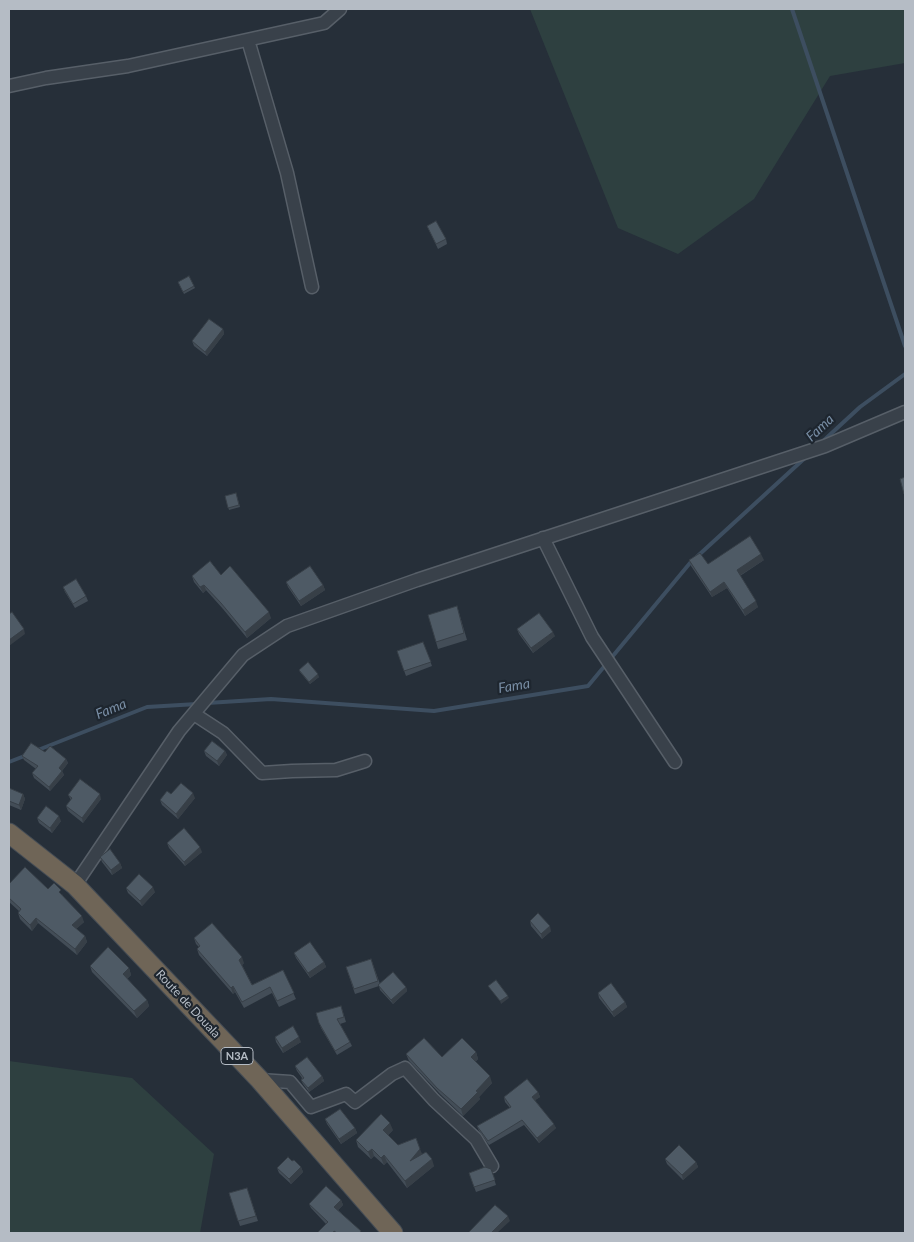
<!DOCTYPE html>
<style>
body{margin:0}
#map{position:relative;width:914px;height:1242px;overflow:hidden;background:#262f39;font-family:Lato,sans-serif}
canvas{display:block}
.frame{position:absolute;inset:0;border:10px solid #b5bcc5;pointer-events:none}
</style>
<div id="map">
<canvas width="914" height="1242"></canvas>
<div class="frame"></div>
</div>
<script>
const c = document.querySelector('canvas').getContext('2d');
c.lineJoin = 'round';
function paint(path, color) { c.fillStyle = color; c.fill(path, 'evenodd'); }
const poly = rows => new Path2D(rows.map(r => 'M' + r).join(''));
function trace(path, color, width, dash) { c.strokeStyle = color; c.lineWidth = width; c.lineCap = dash ? 'butt' : 'round'; c.setLineDash(dash || []); c.stroke(path); }
function drawText(font, color, halo, rows, align = 'center') {
  c.font = font + ' Lato,sans-serif'; c.lineWidth = 4.5; c.setLineDash([]); c.textBaseline = 'middle'; c.strokeStyle = halo; c.fillStyle = color; for (const [text, x, y, turn = 0] of rows) {
    c.save(); c.translate(x, y); c.rotate((+turn || 0) * Math.PI / 180); c.textAlign = isNaN(turn) ? turn : align; if (halo) c.strokeText(text, 0, 0); c.fillText(text, 0, 0); c.restore();
  }
}
const green = poly([
 [530,9,905,9,905,63,830,76,754,199,678,254,618,228],
 [9,1061,132,1078,214,1154,200,1233,9,1233]
]);
const stream = poly([
 [792,9,905,346],
 [822,442,860,407,905,374],
 [207,703,271,699,434,711,588,686,690,563,806,457],
 [38,750,147,707,197,704],
 [9,762,27,755]
]);
const minor = poly([
 [248,40,287,173,312,287],
 [9,86,46,78,128,66,324,23,340,9],
 [543,538,592,637,675,762],
 [194,714,223,733,262,773,292,771,336,770,365,761],
 [75,885,179,731,243,655,287,626,417,580,825,446,905,412],
 [260,1080,290,1082,311,1107,346,1094,355,1102,392,1074,405,1068,434,1100,476,1139,492,1166]
]);
const highway = poly([
 [9,833,75,885,260,1080,393,1233]
]);
const wall = poly([
 [427,226,446,239,447,244,438,249],
 [178,282,194,286,195,288,184,294],
 [223,329,224,334,207,356,194,346,192,341],
 [236,493,240,507,229,510,225,496],
 [689,560,708,564,764,560,740,576,758,607,745,616,727,588,712,597,691,566],
 [221,575,271,618,247,638,223,609,206,590,203,593,194,582,192,576],
 [286,582,323,585,325,590,301,606,288,587],
 [63,587,86,596,88,601,75,608,65,592],
 [457,606,467,640,438,649,436,642],
 [517,629,555,636,533,653,519,634],
 [423,642,432,666,406,676,397,651],
 [299,670,319,677,310,684,300,672],
 [204,751,225,751,227,755,219,766,206,756],
 [45,752,66,759,68,763,62,771,64,775,50,791,34,778,32,773,36,769,24,760,22,756],
 [9,788,23,794,25,799,21,810,9,805],
 [171,794,195,798,178,819,162,805,160,800],
 [68,795,101,799,83,823,68,811,66,806,71,800],
 [37,818,61,821,52,833,39,823],
 [167,843,202,852,185,866,169,848],
 [100,857,120,863,122,868,112,875,102,862],
 [9,884,48,889,63,895,63,896,84,922,76,929,85,936,87,942,77,955,38,923,32,931,20,919,18,913,19,911,9,902],
 [126,888,155,892,142,906,128,893],
 [530,921,551,931,542,939,531,926],
 [194,938,244,963,242,965,252,985,283,970,296,999,279,1007,272,993,244,1008,235,992,233,994,199,955,197,949,199,947,196,944],
 [294,953,324,962,326,967,310,978,296,958],
 [371,959,380,984,406,987,407,991,393,1004,380,990,379,986,355,994,346,967],
 [90,966,129,968,131,975,127,979,147,1000,149,1006,137,1018,92,972],
 [598,993,625,1002,627,1007,614,1017,599,998],
 [341,1006,346,1022,340,1024,350,1042,352,1046,337,1055,321,1028,316,1013],
 [275,1037,301,1042,283,1053,276,1042],
 [476,1052,478,1059,475,1062,492,1083,479,1097,480,1099,463,1116,440,1094,409,1061,406,1054,442,1057],
 [295,1066,322,1076,324,1081,309,1092,303,1084,301,1080,302,1078,297,1071],
 [538,1092,540,1097,535,1100,556,1128,539,1143,524,1125,489,1145,479,1131,477,1126,510,1108,505,1102,504,1097],
 [325,1119,355,1128,357,1133,341,1144,327,1124],
 [393,1130,388,1135,398,1145,422,1154,434,1166,407,1188,387,1162,384,1165,374,1156,371,1159,358,1147,356,1140],
 [665,1159,696,1162,698,1167,683,1180,667,1164],
 [292,1161,301,1167,303,1172,291,1184,279,1173,277,1168],
 [491,1169,496,1185,476,1192,469,1173],
 [247,1188,258,1221,240,1226,229,1193],
 [341,1200,343,1205,338,1210,362,1233,317,1233,326,1224,311,1208,309,1204]
]);
const shadedWall = poly([
 [223,329,224,334,207,356,205,352],
 [761,554,764,560,739,576,737,570],
 [724,582,727,588,712,597,710,592],
 [204,585,206,590,203,593,200,587],
 [323,585,325,590,301,606,299,601],
 [756,601,758,607,745,616,743,610],
 [269,612,271,618,247,638,245,632],
 [24,629,25,634,9,646,9,640],
 [553,632,555,636,533,653,531,648],
 [318,674,319,677,310,684,309,682],
 [225,751,227,755,219,766,217,761],
 [66,759,68,763,61,772,59,768],
 [62,771,64,775,50,791,49,787],
 [193,793,195,798,178,819,176,814],
 [23,794,25,799,21,810,19,805],
 [100,794,101,799,83,823,82,818],
 [59,816,61,821,52,833,50,828],
 [200,847,202,852,185,866,184,862],
 [120,863,122,868,112,875,111,870],
 [153,887,155,892,142,906,140,901],
 [82,916,84,922,74,931,72,925],
 [36,918,38,923,32,931,30,925],
 [550,926,551,931,542,939,541,934],
 [85,936,87,942,77,955,75,949],
 [242,957,244,963,241,966,239,960],
 [324,962,326,967,310,978,308,973],
 [129,968,131,975,125,980,123,974],
 [233,986,235,992,233,994,231,988],
 [406,987,407,991,393,1004,391,1000],
 [508,996,509,998,501,1004,500,1001],
 [147,1000,149,1006,137,1018,134,1011],
 [625,1002,627,1007,614,1017,612,1012],
 [299,1037,301,1042,283,1053,282,1048],
 [476,1052,478,1059,473,1064,471,1057],
 [322,1076,324,1081,309,1092,308,1088],
 [490,1076,492,1083,479,1097,480,1099,463,1116,461,1109,476,1091],
 [538,1092,540,1097,534,1101,532,1097],
 [390,1123,393,1130,386,1137,383,1130],
 [554,1124,556,1128,539,1143,537,1138],
 [355,1128,357,1133,341,1144,339,1139],
 [372,1149,374,1156,371,1159,368,1152],
 [420,1149,423,1156,410,1161],
 [384,1155,387,1162,384,1165,381,1158],
 [432,1159,434,1166,407,1188,405,1181],
 [696,1162,698,1167,683,1180,682,1175],
 [301,1167,303,1172,291,1184,289,1179],
 [341,1200,343,1205,336,1212,334,1207],
 [508,1216,510,1221,497,1233,491,1233]
]);
const building = poly([
 [436,221,446,239,436,244,427,226,436,221],
 [189,276,194,286,183,292,178,282,189,276],
 [209,319,223,329,205,352,192,341,209,319],
 [905,477,905,493,904,494,900,479,905,477],
 [236,493,239,505,228,508,225,496,236,493],
 [750,536,761,554,737,570,756,601,743,610,724,582,710,592,689,560,700,553,708,564,750,536],
 [210,561,221,575,230,566,269,612,245,632,221,603,204,585,200,587,192,576,210,561],
 [310,566,323,585,299,601,286,582,310,566],
 [76,579,86,596,73,604,63,587,76,579],
 [457,606,464,633,436,642,428,615,457,606],
 [12,612,24,629,9,640,9,614,12,612],
 [539,613,553,632,531,648,517,629,539,613],
 [423,642,431,662,404,671,397,651,423,642],
 [308,662,318,674,309,682,299,670,308,662],
 [212,741,225,751,217,761,204,751,212,741],
 [31,743,45,752,50,746,66,759,59,768,62,771,49,787,32,773,38,766,22,756,31,743],
 [80,779,100,794,82,818,66,806,72,798,68,795,80,779],
 [181,783,193,793,176,814,160,800,167,791,171,794,181,783],
 [9,788,23,794,19,805,9,801,9,788],
 [46,806,59,816,50,828,37,818,46,806],
 [184,828,200,847,184,862,167,843,184,828],
 [110,849,120,863,111,870,100,857,110,849],
 [25,867,48,889,54,883,61,890,59,892,82,916,72,925,85,936,75,949,36,918,30,925,18,913,21,909,9,898,9,884,25,867],
 [139,874,153,887,140,901,126,888,139,874],
 [538,913,550,926,541,934,530,921,538,913],
 [212,923,242,957,239,960,252,985,283,970,294,993,277,1001,270,987,242,1002,233,986,231,988,197,949,200,946,194,938,212,923],
 [310,942,324,962,308,973,294,953,310,942],
 [108,947,129,968,123,974,147,1000,134,1011,90,966,108,947],
 [371,959,378,981,354,989,346,967,371,959],
 [393,972,406,987,391,1000,378,985,393,972],
 [496,980,508,996,500,1001,488,986,496,980],
 [611,983,625,1002,612,1012,598,993,611,983],
 [341,1006,344,1017,337,1019,350,1042,335,1051,319,1023,316,1013,341,1006],
 [293,1026,299,1037,282,1048,275,1037,293,1026],
 [424,1038,442,1057,462,1038,476,1052,471,1057,490,1076,476,1091,478,1092,461,1109,437,1088,406,1054,424,1038],
 [307,1057,322,1076,308,1088,301,1080,304,1078,295,1066,307,1057],
 [527,1079,538,1092,532,1097,554,1124,537,1138,522,1120,488,1141,477,1126,511,1107,504,1097,527,1079],
 [340,1109,355,1128,339,1139,325,1119,340,1109],
 [381,1114,390,1123,383,1130,398,1145,416,1138,420,1149,410,1161,426,1152,432,1159,405,1181,384,1155,381,1158,372,1149,368,1152,356,1140,381,1114],
 [679,1145,696,1162,682,1175,665,1159,679,1145],
 [288,1157,292,1161,294,1160,301,1167,289,1179,277,1168,288,1157],
 [485,1167,491,1169,495,1180,474,1187,469,1173,485,1167],
 [326,1186,341,1200,334,1207,361,1231,359,1233,337,1233,334,1231,333,1233,317,1233,328,1222,309,1204,326,1186],
 [247,1188,256,1216,238,1221,229,1193,247,1188],
 [495,1205,508,1216,491,1233,468,1233,495,1205]
]);
const shields = [
 [237,1056,32]
];
const shieldNames = [
 ["N3A",237,1056]
];
const streetNames = [
 ["Route de Douala",188,1004,47]
];
const waterNames = [
 ["Fama",820,428,-43],
 ["Fama",514,686,-9],
 ["Fama",111,709,-22]
];
paint(green, '#2e4040');
trace(stream, '#3d4e60', 4);
trace(minor, '#575f68', 15);
trace(highway, '#444c55', 21);
trace(minor, '#39414a', 12);
trace(highway, '#6f6557', 19);
paint(wall, '#434d57');
paint(shadedWall, '#373f47');
paint(building, '#4e5a65');
trace(building, '#373f47', 1);
for (const [x, y, w] of shields) { const box = new Path2D(); box.roundRect(x - w / 2, y - 8.5, w, 17, 4); c.fillStyle = '#1e262f'; c.fill(box); trace(box, '#b5bcc5', 1); }
drawText('bold 11px', '#b5bcc5', null, shieldNames);
drawText('12px', '#b5bcc5', '#1e262f', streetNames);
drawText('italic 14px', '#798ea5', '#1e262f', waterNames);
</script>
